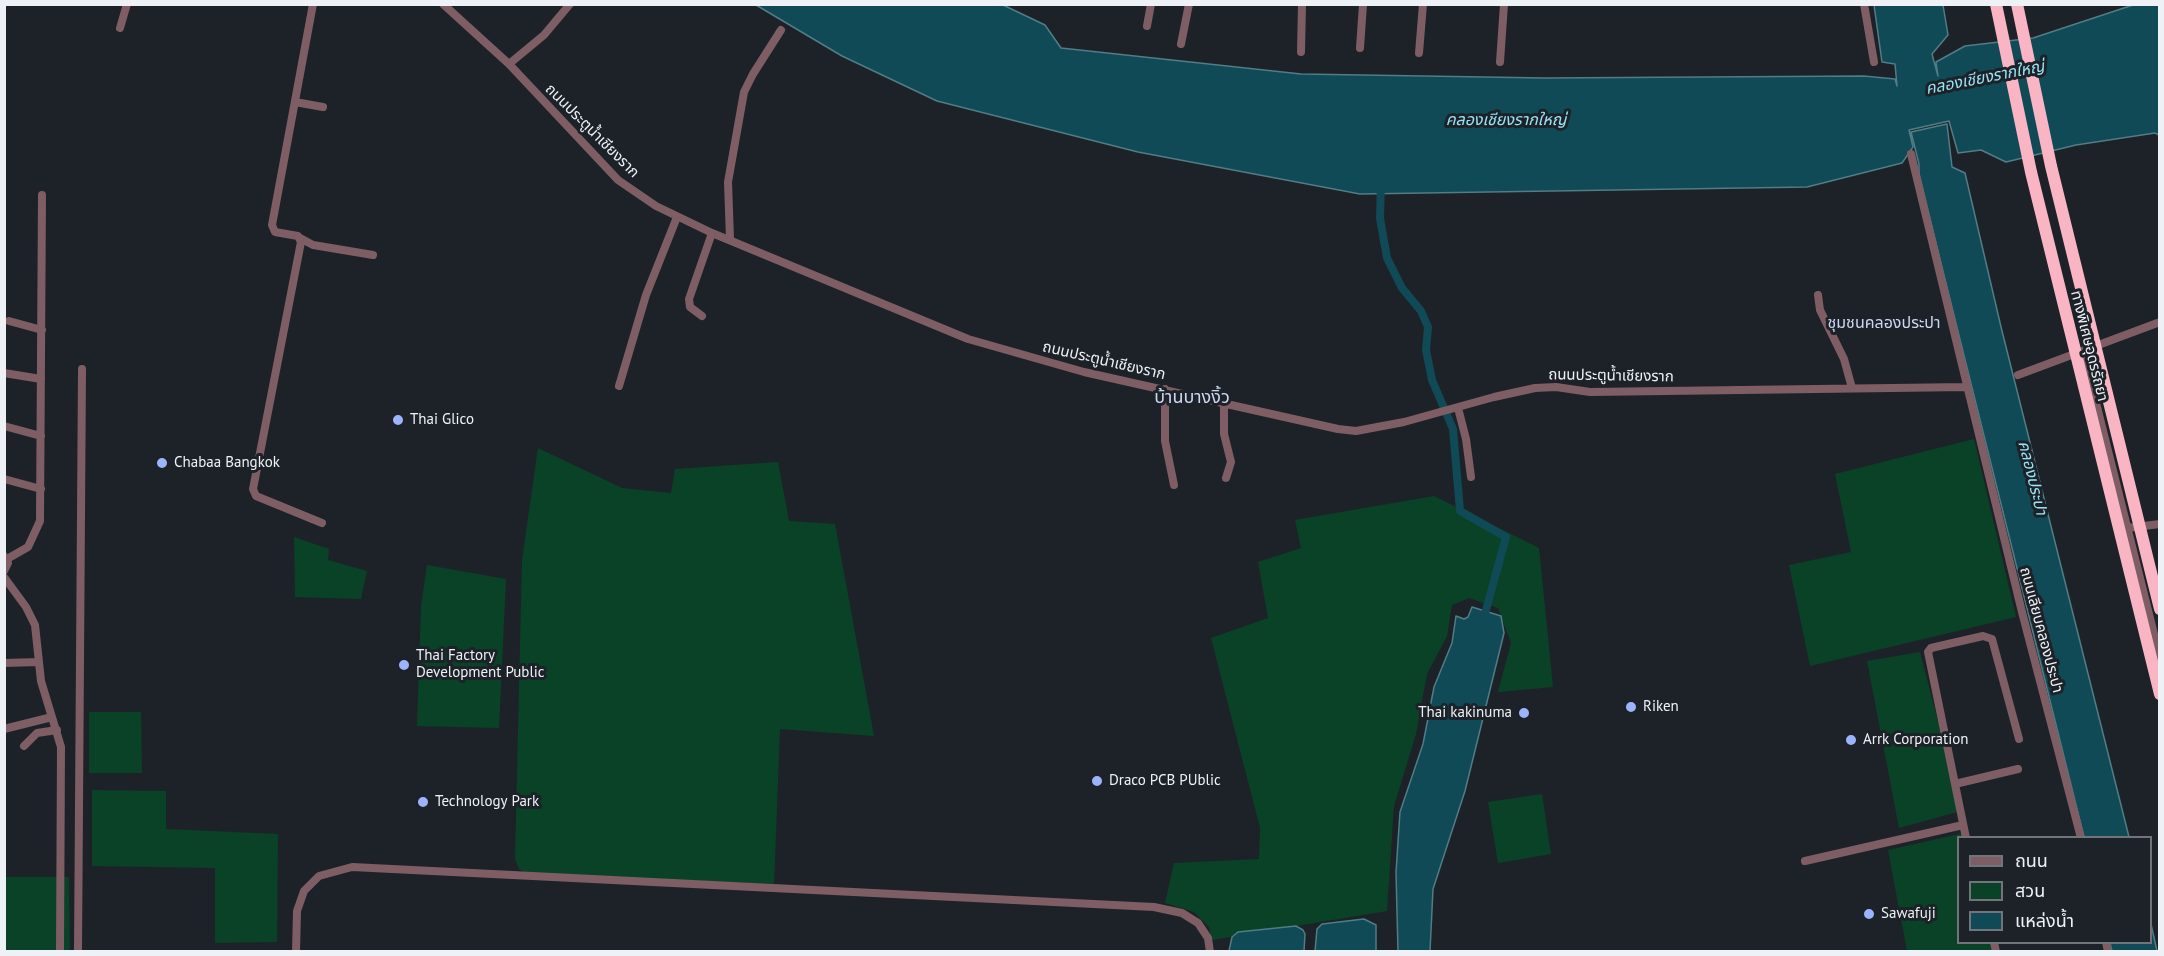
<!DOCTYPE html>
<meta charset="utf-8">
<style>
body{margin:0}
#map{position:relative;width:2164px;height:956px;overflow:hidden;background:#1d2229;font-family:"PT Sans","Noto Sans Thai",sans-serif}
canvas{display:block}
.frame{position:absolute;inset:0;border:6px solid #eef2f6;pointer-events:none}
.legend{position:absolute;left:1957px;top:836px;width:195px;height:108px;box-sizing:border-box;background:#1d2229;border:2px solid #71757b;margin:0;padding:8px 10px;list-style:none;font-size:18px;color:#eef2f6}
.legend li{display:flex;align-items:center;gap:12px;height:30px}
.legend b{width:30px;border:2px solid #71757b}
</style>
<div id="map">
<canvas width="2164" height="956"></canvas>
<div class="frame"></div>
<ul class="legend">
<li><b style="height:8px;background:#7f5d64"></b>ถนน</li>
<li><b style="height:16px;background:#0a4228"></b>สวน</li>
<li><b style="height:16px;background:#0f4a56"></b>แหล่งน้ำ</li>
</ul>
</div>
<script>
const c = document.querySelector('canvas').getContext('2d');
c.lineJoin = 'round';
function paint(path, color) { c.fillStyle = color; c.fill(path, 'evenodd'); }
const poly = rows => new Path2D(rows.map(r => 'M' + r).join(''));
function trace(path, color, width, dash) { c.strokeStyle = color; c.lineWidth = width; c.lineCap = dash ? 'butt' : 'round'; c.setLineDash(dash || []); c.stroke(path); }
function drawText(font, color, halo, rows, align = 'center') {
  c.font = font + ' "PT Sans","Noto Sans Thai",sans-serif'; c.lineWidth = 6; c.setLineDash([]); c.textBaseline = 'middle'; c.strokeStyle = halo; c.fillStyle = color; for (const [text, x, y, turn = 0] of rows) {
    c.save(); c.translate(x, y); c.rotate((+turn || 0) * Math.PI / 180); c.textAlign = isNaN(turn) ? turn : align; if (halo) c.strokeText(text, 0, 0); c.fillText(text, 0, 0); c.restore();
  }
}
const green = poly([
 [1974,439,2016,617,1810,666,1789,565,1851,552,1835,474],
 [538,448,622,488,671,493,675,469,778,462,789,521,835,524,874,736,780,729,774,884,528,874,519,869,515,859,522,560],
 [1434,496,1539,548,1553,687,1498,692,1511,643,1498,608,1469,598,1452,605,1447,636,1427,674,1416,734,1394,806,1387,911,1212,940,1209,927,1194,912,1165,903,1174,863,1259,859,1260,828,1211,638,1268,618,1258,562,1301,548,1295,520],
 [294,537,329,549,328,560,367,571,361,599,295,597],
 [427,565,506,579,499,728,417,726,421,606],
 [1920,652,1961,811,1899,828,1867,661],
 [89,712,141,712,142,773,89,773],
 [92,790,166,791,166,829,278,834,277,942,215,943,215,868,92,866],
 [1542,794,1551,854,1498,863,1488,802],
 [1964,833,1966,837,1958,838,1958,942,1994,943,1996,951,1907,951,1888,850],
 [4,877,69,877,70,951,5,951]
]);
const water = poly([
 [756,5,1003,5,1045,25,1061,48,1301,74,1545,78,1864,76,1895,79,1897,86,1895,64,1882,62,1874,5,1943,5,1948,35,1932,54,1938,76,1936,62,1965,46,2033,38,2133,5,2159,5,2159,135,2155,133,2076,145,2006,162,1981,150,1958,153,1949,121,1909,130,1913,147,1902,163,1807,187,1360,194,1138,152,937,101,842,56,756,5],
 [1947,124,1952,167,1965,173,2001,327,2129,837,2084,837,1919,175,1919,164,1911,132,1947,124],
 [1472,607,1501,616,1504,633,1465,791,1433,889,1430,951,1398,951,1396,872,1400,812,1423,744,1434,687,1452,643,1456,616,1464,619,1468,617,1472,607],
 [1364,919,1376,925,1376,951,1315,951,1317,929,1322,924,1364,919],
 [2151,924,2157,951,2112,951,2110,943,2150,942,2151,924],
 [1296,926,1303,930,1305,934,1304,951,1229,951,1232,937,1238,932,1296,926]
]);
const canal = poly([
 [1381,184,1380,218,1387,258,1402,288,1421,311,1428,327,1426,350,1432,380,1453,429,1460,511,1506,537,1483,621]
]);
const minor = poly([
 [313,4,272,225,275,232,298,236,301,242,253,489,256,496,322,523],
 [443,4,509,64,618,180,656,206,712,233,968,339,1084,372,1338,429,1356,431,1404,422,1494,397,1535,388,1556,387,1590,392,1967,387],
 [1864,4,1874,62],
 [1147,26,1151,4],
 [120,28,127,4],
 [1181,44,1189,4],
 [1360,48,1363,4],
 [1301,52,1302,4],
 [1419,53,1423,4],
 [1500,62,1504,4],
 [509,64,544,35,570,4],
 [295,102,323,107],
 [1911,154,2022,612,2081,838],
 [300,238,313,245,373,255],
 [730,239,728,182,744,92,753,74,781,30],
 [1818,295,1820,310,1844,359,1852,388],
 [702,316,690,307,689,299,712,233],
 [9,321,42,330],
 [2083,351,2160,658],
 [4,373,41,379],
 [2018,375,2160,322],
 [619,386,646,295,677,217],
 [1165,389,1165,441,1174,485],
 [1224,403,1224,434,1231,462,1226,478],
 [1458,408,1466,439,1471,477],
 [4,426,41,436],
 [4,479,41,489],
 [2127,528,2160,524],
 [4,556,8,563,4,571],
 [7,559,28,547,40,521,42,195],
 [4,577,26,607,35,625,41,681,61,747,60,952],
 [4,663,39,662],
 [4,729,52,717],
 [24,746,37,733,57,730],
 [1955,784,2018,769],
 [1966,838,1928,652,1931,648,1983,636,1992,639,2019,739],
 [1805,861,1963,825],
 [1994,942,1996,952],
 [2106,942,2108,952],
 [78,952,82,369],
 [296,952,297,911,304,891,319,876,352,867,1154,907,1182,913,1198,923,1208,938,1210,952]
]);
const highwayBridge = poly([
 [1996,4,2031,172,2160,694],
 [2017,4,2051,166,2160,609]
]);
const markers = [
 [398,420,6,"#9cb4fd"],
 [162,463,6,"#9cb4fd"],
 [404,665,6,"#9cb4fd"],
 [1631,707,6,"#9cb4fd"],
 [1524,713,6,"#9cb4fd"],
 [1851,740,6,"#9cb4fd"],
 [1097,781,6,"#9cb4fd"],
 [423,802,6,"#9cb4fd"],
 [1869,914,6,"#9cb4fd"]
];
const streetNames = [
 ["ถนนประตูน้ำเชียงราก",592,131,45],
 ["ทางพิเศษอุดรรัถยา",2089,346,76],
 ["ถนนประตูน้ำเชียงราก",1104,361,13],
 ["ถนนประตูน้ำเชียงราก",1611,376,1],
 ["ถนนเลียบคลองประปา",2041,630,75]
];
const poiNames = [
 ["Thai Glico",410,420],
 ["Chabaa Bangkok",174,463],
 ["Thai Factory",416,656],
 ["Development Public",416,673],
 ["Riken",1643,707],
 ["Thai kakinuma",1512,713,"right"],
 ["Arrk Corporation",1863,740],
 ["Draco PCB PUblic",1109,781],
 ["Technology Park",435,802],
 ["Sawafuji",1881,914]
];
const waterNames = [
 ["คลองเชียงรากใหญ่",1985,78,-11],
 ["คลองเชียงรากใหญ่",1506,120],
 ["คลองประปา",2032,478,76]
];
const neighbourhoodNames = [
 ["ชุมชนคลองประปา",1884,323]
];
const quarterNames = [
 ["บ้านบางงิ้ว",1192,398]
];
paint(green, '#0a4228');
paint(water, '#0f4a56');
trace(water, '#527c86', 1.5);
trace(canal, '#0f4a56', 8);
trace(minor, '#7f5d64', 8);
trace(highwayBridge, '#f9b5c3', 12);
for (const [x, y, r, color] of markers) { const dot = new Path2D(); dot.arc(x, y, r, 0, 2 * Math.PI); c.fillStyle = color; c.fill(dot); trace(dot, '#1d2229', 2); }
drawText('15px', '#eef2f6', '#1d2229', streetNames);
drawText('15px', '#eef2f6', '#1d2229', poiNames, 'left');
drawText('italic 16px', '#98e3f6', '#1d2229', waterNames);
drawText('16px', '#ccd7f2', '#1d2229', neighbourhoodNames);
drawText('18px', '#ccd7f2', '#1d2229', quarterNames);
</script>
